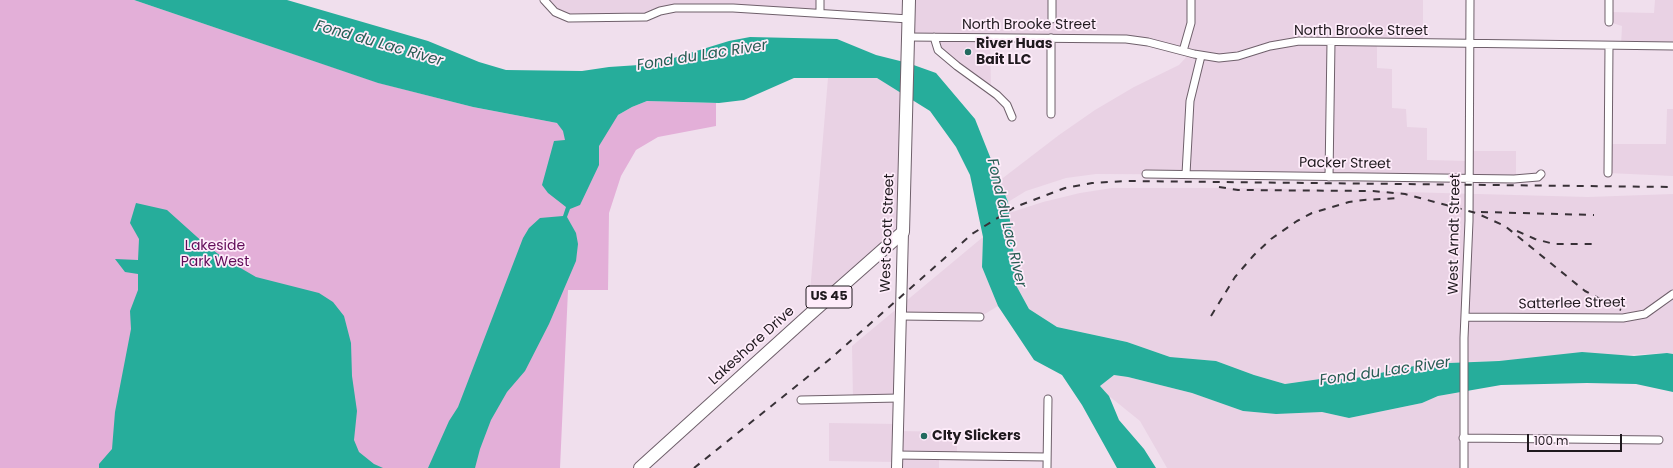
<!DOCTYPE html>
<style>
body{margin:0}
#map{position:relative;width:1673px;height:468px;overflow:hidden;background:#f0dfed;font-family:Poppins,sans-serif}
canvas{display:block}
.scale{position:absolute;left:1527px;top:434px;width:95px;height:18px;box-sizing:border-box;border:2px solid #1f191e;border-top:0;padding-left:5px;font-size:12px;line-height:14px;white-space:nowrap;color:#1f191e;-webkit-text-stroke:3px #feecfa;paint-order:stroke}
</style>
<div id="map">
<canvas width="1673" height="468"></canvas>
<div class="scale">100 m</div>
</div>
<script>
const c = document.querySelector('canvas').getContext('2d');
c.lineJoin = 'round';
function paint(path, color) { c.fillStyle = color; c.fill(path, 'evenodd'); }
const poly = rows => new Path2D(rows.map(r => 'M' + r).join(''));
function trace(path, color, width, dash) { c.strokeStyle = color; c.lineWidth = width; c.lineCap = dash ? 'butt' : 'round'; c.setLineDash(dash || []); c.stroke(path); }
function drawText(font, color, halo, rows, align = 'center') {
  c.font = font + ' Poppins,sans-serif'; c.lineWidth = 3.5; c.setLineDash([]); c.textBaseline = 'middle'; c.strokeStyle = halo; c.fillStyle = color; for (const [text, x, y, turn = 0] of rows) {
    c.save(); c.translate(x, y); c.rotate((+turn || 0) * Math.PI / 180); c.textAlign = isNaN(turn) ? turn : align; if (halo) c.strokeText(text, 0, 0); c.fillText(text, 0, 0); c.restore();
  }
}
const built = poly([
 [544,0,820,0,820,13,733,8,569,18],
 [909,0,1423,0,1423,44,1377,43,1377,68,1392,69,1392,108,1406,109,1407,127,1427,128,1427,160,1469,161,1469,151,1516,151,1516,176,1096,174,1066,178,1026,191,1008,202,999,181,1059,135,1095,110,1134,87,1179,65,1190,53,1139,40,990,39,991,91,938,50,934,37,908,37],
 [1655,0,1673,0,1673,46,1621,46,1622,26,1609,22,1609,12,1654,13],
 [828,78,877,78,907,95,903,232,808,316],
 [1667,109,1673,109,1673,176,1608,173,1609,144,1666,144],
 [1112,188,1258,188,1588,197,1673,194,1673,354,1667,353,1424,364,1351,379,1320,379,1285,384,1254,375,1216,361,1170,357,1127,342,1057,327,1029,309,1017,287,1009,213,1043,202,1080,193],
 [983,237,982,267,998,306,980,317,900,316,899,398,853,399,852,346],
 [1114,375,1128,377,1192,393,1243,411,1276,414,1322,412,1349,418,1422,403,1438,396,1463,392,1464,468,1167,468,1140,421,1109,396,1100,386],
 [829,423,898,424,898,431,957,432,957,456,939,456,939,468,897,468,897,462,829,461]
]);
const green = poly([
 [0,0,134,0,379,83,473,107,557,123,618,115,632,107,647,101,716,103,716,126,658,137,636,150,621,176,609,213,608,290,568,290,560,468,0,468]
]);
const water = poly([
 [134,0,287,0,428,41,479,62,506,70,582,71,609,67,654,64,729,41,750,37,837,39,876,55,908,63,936,73,975,119,1008,202,1017,287,1029,309,1057,327,1127,342,1170,357,1216,361,1254,375,1285,384,1320,379,1351,379,1424,364,1499,361,1582,352,1634,356,1667,353,1673,354,1673,392,1636,384,1587,383,1501,385,1438,396,1422,403,1349,418,1322,412,1276,414,1243,411,1192,393,1128,377,1114,375,1100,386,1109,396,1119,420,1144,449,1156,468,1117,468,1082,405,1062,375,1034,360,998,306,982,267,983,237,970,175,956,147,930,111,877,78,794,78,744,100,719,103,647,101,632,107,618,115,599,146,599,165,580,205,570,209,567,217,576,233,578,244,576,261,549,324,525,371,507,392,491,420,480,449,475,468,428,468,449,421,458,407,523,238,529,228,540,218,563,216,566,207,548,193,542,185,554,141,565,140,563,131,557,123,473,107,378,83],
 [136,203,167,210,206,245,225,259,256,277,319,293,333,302,344,316,351,343,352,376,357,411,354,440,359,452,374,464,383,468,99,468,99,464,112,449,115,412,131,329,130,311,138,290,138,274,125,272,115,259,138,260,139,239,130,223]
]);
const minor = poly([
 [544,0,555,12,569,18,646,17,660,11,675,8,733,8,909,19],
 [820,13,820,0],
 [1052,19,1052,0],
 [1609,22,1609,0],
 [908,37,1126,39,1148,42,1194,54,1219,58,1238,56,1270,46,1299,41,1673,46],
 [934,37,938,50,957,66,997,95,1007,105,1012,117],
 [1051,38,1051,114],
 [1183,51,1191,23,1191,0],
 [1608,173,1609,46],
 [1146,174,1514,179,1538,177,1541,174],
 [1186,174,1190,101,1201,56],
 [1329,177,1331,42],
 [900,316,980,317],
 [1466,317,1623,318,1645,314,1673,294],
 [801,400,899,398],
 [1463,438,1659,440],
 [897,455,1047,457],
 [1047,468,1048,399],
 [1464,468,1464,338,1469,221,1470,0]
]);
const secondary = poly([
 [897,468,903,232]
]);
const primary = poly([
 [640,468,808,316,903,232,909,0]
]);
const rail = poly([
 [1219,187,1238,190,1373,191,1405,194,1476,213,1505,226,1585,291,1621,310],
 [1481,212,1594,215],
 [1517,231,1535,239,1554,244,1598,244],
 [1211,316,1235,277,1254,255,1271,239,1297,221,1312,213,1349,202,1364,200,1400,198],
 [694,468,830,359,972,234,1015,207,1065,188,1092,183,1127,181,1673,187]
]);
const markers = [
 [968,52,4,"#236a5f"],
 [924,436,4,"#236a5f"]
];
const shields = [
 [829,297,46]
];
const shieldNames = [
 ["US 45",829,297]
];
const streetNames = [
 ["North Brooke Street",1029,25],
 ["North Brooke Street",1361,31],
 ["Packer Street",1345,164,1],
 ["West Scott Street",888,233,-88],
 ["West Arndt Street",1455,234,-89],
 ["Satterlee Street",1572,304,-1],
 ["Lakeshore Drive",752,346,-42]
];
const poiNames = [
 ["River Huas",976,44],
 ["Bait LLC",976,60],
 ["CIty Slickers",932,436]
];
const parkNames = [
 ["Lakeside",215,246],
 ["Park West",215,262]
];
const waterNames = [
 ["Fond du Lac River",379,44,16],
 ["Fond du Lac River",702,56,-9],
 ["Fond du Lac River",1006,223,77],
 ["Fond du Lac River",1385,372,-8]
];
paint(built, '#e9d2e4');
paint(green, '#e3afd8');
paint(water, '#26ad9b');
trace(minor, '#6f606b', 9);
trace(secondary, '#6f606b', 12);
trace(primary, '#6f606b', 14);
trace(minor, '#fff', 7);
trace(secondary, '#fff', 10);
trace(primary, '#fff', 12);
trace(rail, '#383137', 2, [7, 7]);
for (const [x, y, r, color] of markers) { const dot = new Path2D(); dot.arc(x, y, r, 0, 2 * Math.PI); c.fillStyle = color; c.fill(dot); trace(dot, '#feecfa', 1.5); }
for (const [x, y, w] of shields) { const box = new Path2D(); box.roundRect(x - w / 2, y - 11, w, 22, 3); c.fillStyle = '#feecfa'; c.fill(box); trace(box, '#1f191e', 1); }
drawText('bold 13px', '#1f191e', null, shieldNames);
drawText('14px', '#1f191e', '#feecfa', streetNames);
drawText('bold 14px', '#1f191e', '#feecfa', poiNames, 'left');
drawText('14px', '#620c59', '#feecfa', parkNames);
drawText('italic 15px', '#295d54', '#feecfa', waterNames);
</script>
